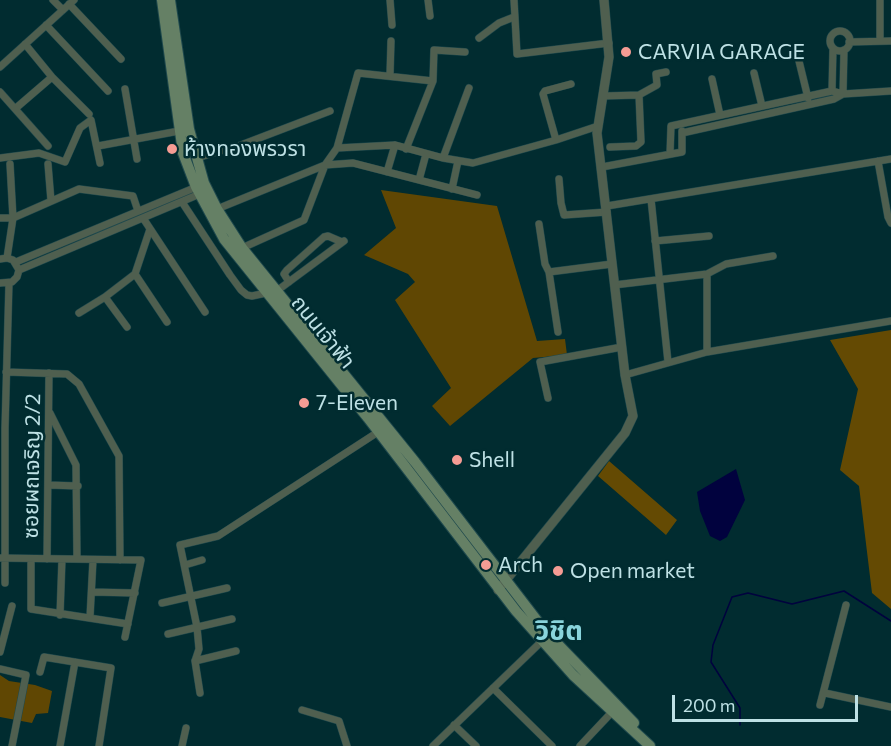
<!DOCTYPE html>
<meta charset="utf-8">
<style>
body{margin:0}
#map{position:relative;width:891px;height:746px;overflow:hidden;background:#012c30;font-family:Commissioner,sans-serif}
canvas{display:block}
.scale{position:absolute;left:672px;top:695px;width:186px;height:27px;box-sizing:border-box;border:3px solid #bee1e5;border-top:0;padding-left:8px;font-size:18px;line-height:21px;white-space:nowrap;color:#bee1e5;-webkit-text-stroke:4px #012c30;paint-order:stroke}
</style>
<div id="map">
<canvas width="891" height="746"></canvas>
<div class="scale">200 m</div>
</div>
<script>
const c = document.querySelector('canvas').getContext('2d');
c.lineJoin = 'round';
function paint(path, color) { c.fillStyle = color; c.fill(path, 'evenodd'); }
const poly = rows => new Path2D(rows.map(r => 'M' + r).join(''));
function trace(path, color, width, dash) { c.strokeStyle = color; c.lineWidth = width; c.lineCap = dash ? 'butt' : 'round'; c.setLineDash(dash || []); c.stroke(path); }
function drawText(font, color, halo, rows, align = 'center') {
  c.font = font + ' Commissioner,"Noto Sans Thai",sans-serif'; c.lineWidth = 5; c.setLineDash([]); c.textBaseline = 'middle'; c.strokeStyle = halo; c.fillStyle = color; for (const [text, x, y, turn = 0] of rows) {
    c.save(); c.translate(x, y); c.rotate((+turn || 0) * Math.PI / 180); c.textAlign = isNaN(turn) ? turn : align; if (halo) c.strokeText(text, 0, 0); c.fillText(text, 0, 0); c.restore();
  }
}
const green = poly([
 [891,330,891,609,872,593,859,486,840,470,858,389,830,340],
 [609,461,677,520,666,535,598,476]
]);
const forest = poly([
 [381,190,497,206,537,341,565,339,567,355,533,358,450,426,432,406,451,388,395,300,415,282,408,274,364,255,396,228],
 [0,675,9,681,35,685,52,691,48,713,36,714,32,723,0,717]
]);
const water = poly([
 [736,469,745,500,727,537,720,541,710,536,700,511,697,492]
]);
const stream = poly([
 [740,725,740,708,711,662,713,645,732,597,748,593,792,604,844,591,891,621]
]);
const minor = poly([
 [53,0,63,10],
 [390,0,392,25],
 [428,0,430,16],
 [514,0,517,54,609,43],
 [880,0,880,41],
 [69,4,121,59],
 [46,25,108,91],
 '830 41a10 10 0 1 1 20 0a10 10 0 1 1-20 0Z',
 [479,38,499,23,514,17],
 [849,42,891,41],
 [25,44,52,77,89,114],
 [798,57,808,98],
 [0,67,74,0],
 [754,73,762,106],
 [390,75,391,41],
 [712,79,720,115],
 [125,89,137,159],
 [832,91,833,48],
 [0,92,48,146],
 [603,96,639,95,657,85,656,74,666,72],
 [16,108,52,77],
 [682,133,834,99,843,94,844,50],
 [556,140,543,94,545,91,571,84],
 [98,146,179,131],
 [610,147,636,146,641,142,639,95],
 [337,148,395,145,443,158,473,163,556,140,598,126],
 [406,149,433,81,434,50,465,52],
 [670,154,671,126,832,91,843,94,891,91],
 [0,158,39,153,65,162,80,128,91,120,100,163],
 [197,158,241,145,330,111],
 [443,158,469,88],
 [878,161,888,217,891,223],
 [48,164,51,201],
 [602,167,682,152,682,131],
 [387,172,395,145],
 [559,179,561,203,564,215,607,212],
 [419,180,426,154],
 [452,189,458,161],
 [651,199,668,362],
 [182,202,230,275,241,290,247,295,252,296,266,293],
 [607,206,891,159],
 [217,209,325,165,353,163,477,195],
 [0,218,13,218,79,189,133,196,138,211],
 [143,218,205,312],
 [539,224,545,264,549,272,558,332],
 [655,241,709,236],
 [242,248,304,220,325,165,337,148,358,73,433,81],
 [7,258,13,218,10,164],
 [0,259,7,258,13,260,19,270,17,277,12,282,0,283],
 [16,262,199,186],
 [19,270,202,193],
 [549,272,612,264],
 [135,274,167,322],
 [289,282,284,274,287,270,324,237,328,236,342,242],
 [614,285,707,274,726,264,773,256],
 [278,290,344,241],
 [105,297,127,327],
 [79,313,105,297,135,274,150,229],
 [707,352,707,274],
 [6,372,67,374,79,384,119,456,120,560],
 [625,375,707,352,891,321],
 [548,398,540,362,622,347],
 [50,413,76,465,77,559],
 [49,485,78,486],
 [0,558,141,560,125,637],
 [31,559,31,609,128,624],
 [47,559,49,373],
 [185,565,202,560],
 [5,583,5,428,9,283],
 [92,592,135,593],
 [162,603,227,588],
 [60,615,62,559],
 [90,617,93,560],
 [168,634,232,619],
 [0,652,12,606],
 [195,661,236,651],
 [0,669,26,675,12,746],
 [40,672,44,657,111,668,99,746],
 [493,688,552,746],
 [200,693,195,661,199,649,197,627,180,545,218,536,378,432],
 [825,693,891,707],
 [820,705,846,605],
 [302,710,339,721,347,746],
 [454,725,476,746],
 [60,746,75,662],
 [182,746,186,728],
 [433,746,542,641],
 [580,746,612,712]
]);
const tertiary = poly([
 [498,590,625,433,633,416,625,375,597,133,609,57,604,0]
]);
const secondary = poly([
 [162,0,183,153,196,187,224,239,368,418,516,611,573,675,650,746],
 [170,0,189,129,204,183,217,209,242,248,415,462,545,631,634,723]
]);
const markers = [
 [626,52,6,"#f59c94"],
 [172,149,6,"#f59c94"],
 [304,403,6,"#f59c94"],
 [457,460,6,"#f59c94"],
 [486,565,6,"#f59c94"],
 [558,571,6,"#f59c94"]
];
const poiNames = [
 ["CARVIA GARAGE",638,52],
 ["ห้างทองพรวรา",184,149],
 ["7-Eleven",316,403],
 ["Shell",469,460],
 ["Arch",498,565],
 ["Open market",570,571]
];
const streetNames = [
 ["ถนนเจ้าฟ้า",323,332,51],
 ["ซอยผถเจริญ 2/2",32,466,-89]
];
const districtNames = [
 ["วิชิต",559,631]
];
paint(green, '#644a03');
paint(forest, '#604703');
paint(water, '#01023e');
trace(stream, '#01023e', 1.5);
trace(minor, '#1f494d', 8);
trace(tertiary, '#1f494d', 10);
trace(secondary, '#1f494d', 12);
trace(minor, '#4f5f4f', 7);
trace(tertiary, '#4f5f4f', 9);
trace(secondary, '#658065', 10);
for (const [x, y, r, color] of markers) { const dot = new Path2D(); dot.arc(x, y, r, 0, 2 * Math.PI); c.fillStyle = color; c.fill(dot); trace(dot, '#012c30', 2); }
drawText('21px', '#bee1e5', '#012c30', poiNames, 'left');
drawText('21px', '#bee1e5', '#012c30', streetNames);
drawText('bold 27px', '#89d4dc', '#012c30', districtNames);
</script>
